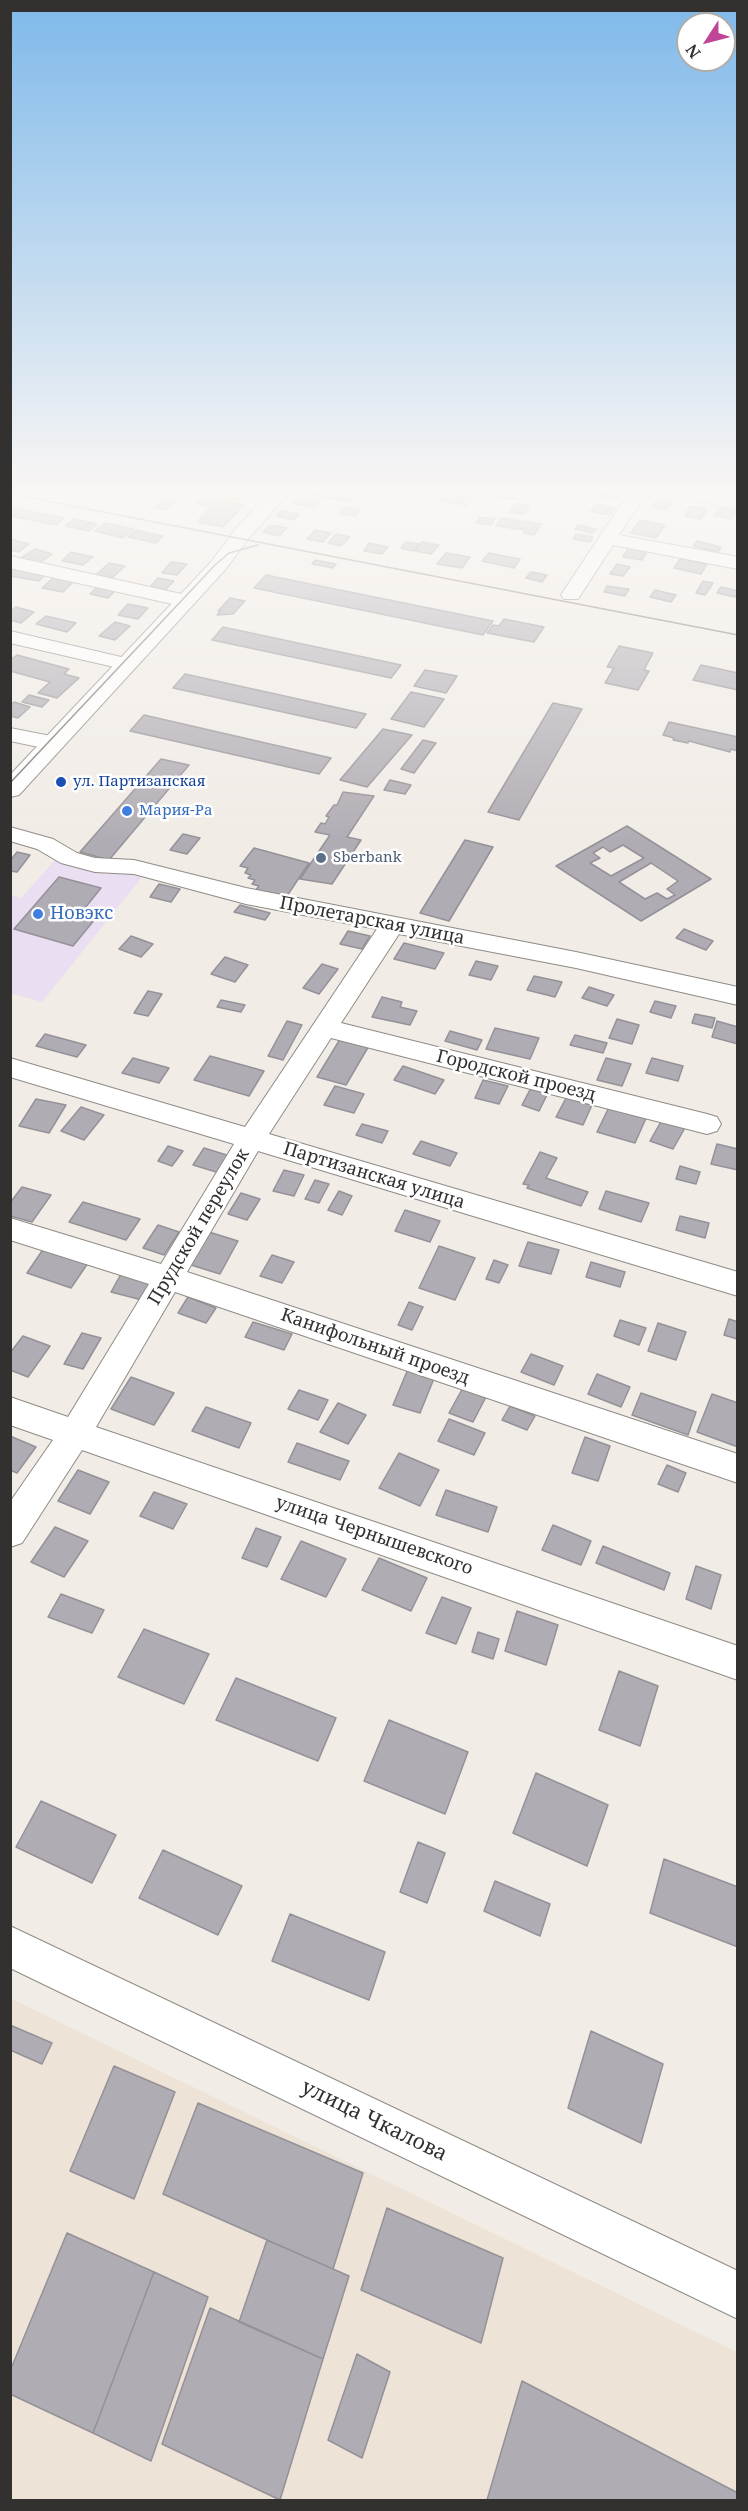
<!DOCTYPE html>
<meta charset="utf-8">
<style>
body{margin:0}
#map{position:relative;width:748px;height:2511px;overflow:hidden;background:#f1ece6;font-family:"Noto Serif",serif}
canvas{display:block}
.frame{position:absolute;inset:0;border:12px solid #33312f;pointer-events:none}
.north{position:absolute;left:676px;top:12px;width:60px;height:60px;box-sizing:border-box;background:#fff;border:2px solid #adadac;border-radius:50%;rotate:234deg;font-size:16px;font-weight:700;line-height:24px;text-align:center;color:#33312f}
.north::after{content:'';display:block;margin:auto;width:21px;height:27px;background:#c14596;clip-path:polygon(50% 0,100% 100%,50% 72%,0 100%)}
</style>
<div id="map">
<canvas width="748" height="2511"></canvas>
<div class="frame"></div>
<div class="north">N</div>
</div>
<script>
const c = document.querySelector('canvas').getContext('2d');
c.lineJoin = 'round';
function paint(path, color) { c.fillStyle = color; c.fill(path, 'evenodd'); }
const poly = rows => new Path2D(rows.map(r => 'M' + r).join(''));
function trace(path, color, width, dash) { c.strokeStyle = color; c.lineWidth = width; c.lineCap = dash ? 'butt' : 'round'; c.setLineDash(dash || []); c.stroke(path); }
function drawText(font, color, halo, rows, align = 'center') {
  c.font = font + ' "Noto Serif",serif'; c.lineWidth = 5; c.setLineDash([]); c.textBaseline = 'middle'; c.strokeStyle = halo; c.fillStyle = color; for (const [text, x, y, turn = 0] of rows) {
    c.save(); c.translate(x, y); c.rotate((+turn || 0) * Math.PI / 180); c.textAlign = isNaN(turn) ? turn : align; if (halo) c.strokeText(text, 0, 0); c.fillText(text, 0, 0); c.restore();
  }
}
const commercial = poly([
 [56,859,142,877,42,1002,14,994,11,998,11,895,21,898]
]);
const built = poly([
 [10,1998,737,2352,737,2500,11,2500]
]);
const green = poly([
 [180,492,253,492,240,502]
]);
const building = poly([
 [310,492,334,492,355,496,349,502,308,494,310,492],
 [498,492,519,492,513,500,495,497,498,492],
 [599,492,623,492,617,499,596,495,599,492],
 [446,493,473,497,467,505,440,501,446,493],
 [204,497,244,505,223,527,197,522,211,507,197,504,204,497],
 [298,498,320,502,315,508,293,503,298,498],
 [658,498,672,501,666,510,652,507,658,498],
 [164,499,175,501,165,510,154,508,164,499],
 [516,503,530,506,523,514,510,512,516,503],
 [597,504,615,508,609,515,591,511,597,504],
 [690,506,707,509,701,519,685,516,690,506],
 [10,507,64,518,56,525,10,516,10,507],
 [344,507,360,509,355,516,339,514,344,507],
 [719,507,736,510,732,519,715,515,719,507],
 [281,511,299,514,294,520,276,516,281,511],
 [480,517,495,519,491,525,476,523,480,517],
 [501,518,541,524,534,535,524,533,525,530,496,526,501,518],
 [73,519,97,524,89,531,65,526,73,519],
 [640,520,665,525,656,538,631,533,640,520],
 [105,523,133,529,123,538,95,531,105,523],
 [270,525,287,528,279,536,263,532,270,525],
 [579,525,596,529,592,533,575,529,579,525],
 [135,530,163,536,156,543,128,537,135,530],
 [315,530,331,533,323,542,307,539,315,530],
 [336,534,350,537,341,546,328,543,336,534],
 [576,534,593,537,590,542,573,539,576,534],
 [10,539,29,544,19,552,10,550,10,539],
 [697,541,721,547,718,552,693,546,697,541],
 [406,542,419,544,413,551,401,548,406,542],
 [422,542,439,545,431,554,415,551,422,542],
 [369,543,388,547,382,554,364,551,369,543],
 [629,547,648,550,642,560,623,557,629,547],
 [35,549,52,554,39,564,21,558,35,549],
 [71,552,93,557,83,565,62,561,71,552],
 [446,553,470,557,462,568,437,564,446,553],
 [489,553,520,559,514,568,482,561,489,553],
 [680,559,707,564,701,574,674,568,680,559],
 [315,560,336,564,333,568,312,564,315,560],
 [171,562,187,564,177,575,162,573,171,562],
 [109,563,125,566,112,578,96,575,109,563],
 [617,564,630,567,623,576,610,574,617,564],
 [10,565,48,572,39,581,10,576,10,565],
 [531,572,547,575,542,582,526,578,531,572],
 [266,575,493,621,483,635,254,588,266,575],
 [55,576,75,580,63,592,42,588,55,576],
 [158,578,174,581,165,590,150,587,158,578],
 [703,581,713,583,705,595,696,593,703,581],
 [98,586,117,589,108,598,90,594,98,586],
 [607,586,629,589,625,596,604,592,607,586],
 [721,587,738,591,738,593,735,597,717,593,721,587],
 [655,590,676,595,671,602,650,597,655,590],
 [230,598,245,601,233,614,217,615,221,611,218,611,230,598],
 [128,604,148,608,138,619,118,615,128,604],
 [16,607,34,612,21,623,10,620,10,612,16,607],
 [46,616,76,623,67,632,36,624,46,616],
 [504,619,544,627,534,642,487,633,493,625,499,626,504,619],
 [115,622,130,626,115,640,99,636,115,622],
 [223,627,401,665,391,678,212,640,223,627],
 [619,646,653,653,644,670,649,671,638,690,605,683,614,668,607,667,619,646],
 [17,655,69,669,64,674,79,678,57,698,38,693,50,682,10,671,10,660,17,655],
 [701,665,738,673,738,690,693,680,701,665],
 [425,670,457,676,446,693,414,686,425,670],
 [185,674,366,714,356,728,173,688,185,674],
 [411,692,444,699,424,727,391,719,411,692],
 [29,695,49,700,42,707,22,702,29,695],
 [14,702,30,707,18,718,10,716,10,706,14,702],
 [553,703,582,709,519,820,488,812,553,703],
 [144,715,331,758,319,774,130,731,144,715],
 [669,722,738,737,738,751,731,749,730,752,689,741,688,743,673,740,674,738,663,735,669,722],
 [383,729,412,735,367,787,340,780,383,729],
 [423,740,436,743,414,773,401,769,423,740],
 [161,759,189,765,109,860,80,852,161,759],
 [390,780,411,785,405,794,384,790,390,780],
 [343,792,374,796,347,837,361,840,332,884,300,879,330,835,315,832,321,823,325,824,329,817,326,816,334,805,337,805,343,792],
 [627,826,711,879,641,921,556,866,627,826],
 [623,845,644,858,611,876,590,863,600,858,593,853,603,847,610,852,623,845],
 [651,863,678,881,667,889,675,895,667,899,657,893,645,899,619,882,651,863],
 [183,834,200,838,187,854,170,850,183,834],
 [465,840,493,847,449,921,420,913,465,840],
 [254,848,309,863,285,899,255,891,259,886,252,884,255,880,248,878,251,875,245,873,248,868,240,866,254,848],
 [17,852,30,855,17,872,10,871,10,861,17,852],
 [59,877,101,888,85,908,100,913,73,946,14,929,59,877],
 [159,884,180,889,171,902,150,897,159,884],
 [240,905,270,913,265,920,234,912,240,905],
 [684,929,713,941,706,950,676,938,684,929],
 [348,931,370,936,362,949,340,944,348,931],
 [131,936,153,944,141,957,119,949,131,936],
 [404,943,444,953,435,969,394,959,404,943],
 [225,957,248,965,235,982,211,974,225,957],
 [476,961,498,966,491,980,469,975,476,961],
 [322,964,338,969,319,994,303,988,322,964],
 [534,976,562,982,555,997,527,990,534,976],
 [589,987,614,995,607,1006,582,998,589,987],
 [148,991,162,994,148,1016,134,1013,148,991],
 [382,997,402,1002,400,1007,417,1011,410,1025,372,1017,382,997],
 [221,1000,245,1005,241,1012,217,1007,221,1000],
 [655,1001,676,1006,671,1018,650,1012,655,1001],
 [695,1014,715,1018,712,1028,692,1023,695,1014],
 [617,1019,639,1025,632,1044,609,1038,617,1019],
 [287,1021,302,1025,283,1060,268,1056,287,1021],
 [717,1021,738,1027,738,1044,712,1037,717,1021],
 [495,1028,539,1038,530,1059,486,1049,495,1028],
 [450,1031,482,1040,477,1050,445,1041,450,1031],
 [45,1034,86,1045,77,1057,36,1046,45,1034],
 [575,1035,607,1043,603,1053,570,1045,575,1035],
 [342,1036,370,1044,346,1085,317,1077,342,1036],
 [210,1056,264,1071,249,1096,194,1080,210,1056],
 [133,1058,169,1068,159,1083,122,1073,133,1058],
 [606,1058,631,1064,622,1086,597,1080,606,1058],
 [652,1058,683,1066,678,1081,646,1073,652,1058],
 [403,1066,444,1080,435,1094,394,1080,403,1066],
 [483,1080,508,1086,499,1104,475,1098,483,1080],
 [534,1082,551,1087,539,1111,522,1105,534,1082],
 [335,1086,364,1094,354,1113,324,1105,335,1086],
 [566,1098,592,1105,583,1125,556,1117,566,1098],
 [36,1099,66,1105,49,1133,19,1126,36,1099],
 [610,1105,647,1116,635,1143,597,1132,610,1105],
 [81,1107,104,1115,84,1140,61,1131,81,1107],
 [663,1118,686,1126,673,1149,650,1141,663,1118],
 [362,1124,388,1131,382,1143,356,1135,362,1124],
 [421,1141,457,1153,450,1166,413,1154,421,1141],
 [717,1144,738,1149,738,1170,711,1164,717,1144],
 [168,1146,183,1151,172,1166,158,1161,168,1146],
 [204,1148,233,1157,223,1174,193,1165,204,1148],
 [540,1152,557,1158,546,1178,588,1192,581,1206,527,1188,529,1185,523,1184,540,1152],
 [680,1166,700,1172,696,1184,676,1179,680,1166],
 [284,1170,304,1175,294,1196,273,1191,284,1170],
 [315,1180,329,1184,319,1203,305,1199,315,1180],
 [22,1187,51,1195,32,1222,10,1216,10,1203,22,1187],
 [339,1191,352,1196,342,1215,328,1210,339,1191],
 [606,1191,649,1203,641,1222,599,1209,606,1191],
 [241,1193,260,1199,247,1220,228,1214,241,1193],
 [83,1202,140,1219,126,1240,69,1222,83,1202],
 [405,1210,440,1221,430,1242,395,1231,405,1210],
 [680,1216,709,1223,705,1238,676,1230,680,1216],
 [158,1225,179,1232,164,1255,143,1248,158,1225],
 [209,1232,238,1241,220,1274,191,1265,209,1232],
 [528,1242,559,1250,551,1274,519,1266,528,1242],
 [439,1246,475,1258,455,1300,419,1288,439,1246],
 [44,1248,88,1263,71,1288,27,1273,44,1248],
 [272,1255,294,1262,282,1283,260,1276,272,1255],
 [494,1260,508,1265,499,1283,486,1279,494,1260],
 [591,1262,625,1272,620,1287,586,1277,591,1262],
 [121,1274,152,1282,142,1300,111,1292,121,1274],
 [188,1297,216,1308,206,1323,178,1313,188,1297],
 [409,1302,423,1307,412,1330,398,1325,409,1302],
 [729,1319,738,1322,737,1339,724,1335,729,1319],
 [620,1320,646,1328,639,1345,614,1336,620,1320],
 [253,1322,292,1334,284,1350,245,1337,253,1322],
 [658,1323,686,1332,676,1360,648,1351,658,1323],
 [82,1333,101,1338,83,1369,64,1364,82,1333],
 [23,1336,50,1346,28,1377,10,1370,10,1353,23,1336],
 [531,1354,563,1366,554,1385,521,1372,531,1354],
 [408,1369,435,1376,420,1413,393,1405,408,1369],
 [597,1374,630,1387,621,1407,588,1394,597,1374],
 [131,1377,174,1393,154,1425,111,1409,131,1377],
 [465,1384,488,1393,473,1422,449,1413,465,1384],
 [299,1390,328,1400,318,1420,288,1409,299,1390],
 [641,1393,696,1412,688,1435,632,1415,641,1393],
 [712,1394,738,1403,738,1447,697,1432,712,1394],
 [338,1403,366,1415,348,1444,320,1432,338,1403],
 [510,1406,535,1416,527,1430,502,1420,510,1406],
 [206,1407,251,1423,239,1448,192,1431,206,1407],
 [449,1419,485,1433,474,1455,438,1441,449,1419],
 [10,1436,36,1447,17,1473,10,1470,10,1436],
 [585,1437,610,1446,598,1481,572,1473,585,1437],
 [297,1443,349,1461,340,1480,288,1462,297,1443],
 [399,1453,439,1470,420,1506,379,1488,399,1453],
 [667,1465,686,1473,678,1492,658,1484,667,1465],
 [78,1470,109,1482,90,1514,58,1501,78,1470],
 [446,1490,497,1507,488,1532,436,1515,446,1490],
 [154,1492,187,1504,173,1529,140,1516,154,1492],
 [553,1525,591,1541,581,1565,542,1550,553,1525],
 [55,1527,88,1541,64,1577,31,1562,55,1527],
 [256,1528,281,1537,267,1567,242,1558,256,1528],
 [301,1541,346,1559,326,1597,281,1579,301,1541],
 [603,1546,670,1573,664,1590,596,1563,603,1546],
 [379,1558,427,1578,411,1611,362,1590,379,1558],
 [696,1566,721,1575,711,1609,686,1599,696,1566],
 [61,1594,104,1610,92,1633,48,1617,61,1594],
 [442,1597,471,1608,456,1644,426,1633,442,1597],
 [517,1611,558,1625,546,1665,505,1651,517,1611],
 [144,1629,209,1654,184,1704,118,1677,144,1629],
 [478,1632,499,1639,493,1659,472,1652,478,1632],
 [619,1671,658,1686,640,1746,599,1730,619,1671],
 [236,1678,336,1718,318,1761,216,1720,236,1678],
 [389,1720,468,1752,445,1814,364,1781,389,1720],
 [536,1773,608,1805,587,1866,513,1833,536,1773],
 [41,1801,116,1835,92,1883,16,1847,41,1801],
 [418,1842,445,1853,427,1903,400,1892,418,1842],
 [163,1850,242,1886,218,1935,139,1898,163,1850],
 [664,1859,738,1887,738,1947,650,1913,664,1859],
 [495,1881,550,1904,540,1936,484,1911,495,1881],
 [290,1914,385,1952,369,2000,272,1961,290,1914],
 [10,2025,52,2043,42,2064,10,2050,10,2025],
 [591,2031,663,2064,641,2143,568,2108,591,2031],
 [114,2066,175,2092,134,2199,70,2171,114,2066],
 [198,2103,363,2173,333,2269,163,2194,198,2103],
 [387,2208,503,2258,481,2343,361,2290,387,2208],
 [67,2233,154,2272,93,2433,10,2394,10,2371,67,2233],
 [267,2240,349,2276,323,2359,239,2322,267,2240],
 [154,2272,208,2297,151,2461,93,2433,154,2272],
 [210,2308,323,2359,280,2500,162,2444,210,2308],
 [357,2354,390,2372,362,2458,328,2440,357,2354],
 [522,2381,738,2493,738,2500,487,2500,522,2381]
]);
const minor = poly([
 [629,492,647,492,619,535,738,557,738,569,613,545,578,599,564,599,561,595,629,492],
 [666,492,707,492,738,498,738,508,675,497,669,496,666,492],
 [10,556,186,595,193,597,196,601,193,605,186,607,10,568,10,556],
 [10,631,134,660,137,664,134,668,127,670,10,643,10,631],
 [10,728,61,738,64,743,61,748,53,750,10,741,10,728],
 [10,827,53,839,77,853,95,858,134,860,246,888,576,952,738,987,738,1005,576,968,399,934,341,1023,707,1114,717,1117,721,1124,717,1131,707,1134,331,1038,269,1134,738,1272,738,1296,258,1151,187,1272,738,1454,738,1483,175,1292,96,1427,738,1646,738,1680,82,1450,22,1543,10,1547,10,1502,53,1440,10,1425,10,1397,68,1417,149,1284,10,1240,10,1218,161,1264,234,1144,10,1077,10,1058,245,1127,377,929,246,904,134,874,95,872,61,863,37,849,10,841,10,827],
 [10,1926,738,2271,738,2319,10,1968,10,1926]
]);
const major = poly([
 [269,492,290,492,248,539,225,570,19,795,10,797,10,775,211,562,234,531,269,492]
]);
const tram = poly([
 [10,494,738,635],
 [10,783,215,565,229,553,258,545]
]);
const markers = [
 [61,782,6,"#1a4fb4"],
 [127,811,6,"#3f7fe0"],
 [321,858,6,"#5c6f8a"],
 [38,914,6,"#3f7fe0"]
];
const farTransitnames = [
 ["ул. Партизанская",73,782]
];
const farShopnames = [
 ["Мария-Ра",139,811]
];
const farServicenames = [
 ["Sberbank",333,858]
];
const shopNames = [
 ["Новэкс",50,914]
];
const streetNames = [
 ["Пролетарская улица",372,921,11],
 ["Городской проезд",516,1076,14],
 ["Партизанская улица",374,1176,17],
 ["Прудской переулок",199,1227,-59],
 ["Канифольный проезд",375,1347,19],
 ["улица Чернышевского",374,1536,19]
];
const nearStreetnames = [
 ["улица Чкалова",374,2121,26]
];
paint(commercial, '#e9def2');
paint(built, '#ede3d6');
paint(green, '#fcd5a1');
paint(building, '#b0acb3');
trace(building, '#959198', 1.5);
trace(minor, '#8f8b85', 2);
trace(major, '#8f8b85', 2);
paint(minor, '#fff');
paint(major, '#fff');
trace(tram, '#797673', 1.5);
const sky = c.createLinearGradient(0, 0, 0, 844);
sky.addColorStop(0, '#7fb9ea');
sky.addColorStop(0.58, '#f9f6f4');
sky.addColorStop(1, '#f9f6f400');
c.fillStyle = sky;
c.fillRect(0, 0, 748, 844);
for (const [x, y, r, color] of markers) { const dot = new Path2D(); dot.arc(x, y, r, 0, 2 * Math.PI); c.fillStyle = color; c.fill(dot); trace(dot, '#fff', 2); }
drawText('15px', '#164399', '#fff', farTransitnames, 'left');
drawText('15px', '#366cbe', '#fff', farShopnames, 'left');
drawText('15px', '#4e5e75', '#fff', farServicenames, 'left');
drawText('18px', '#366cbe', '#fff', shopNames, 'left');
drawText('18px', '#33312f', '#fff', streetNames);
drawText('21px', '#33312f', '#fff', nearStreetnames);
</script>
